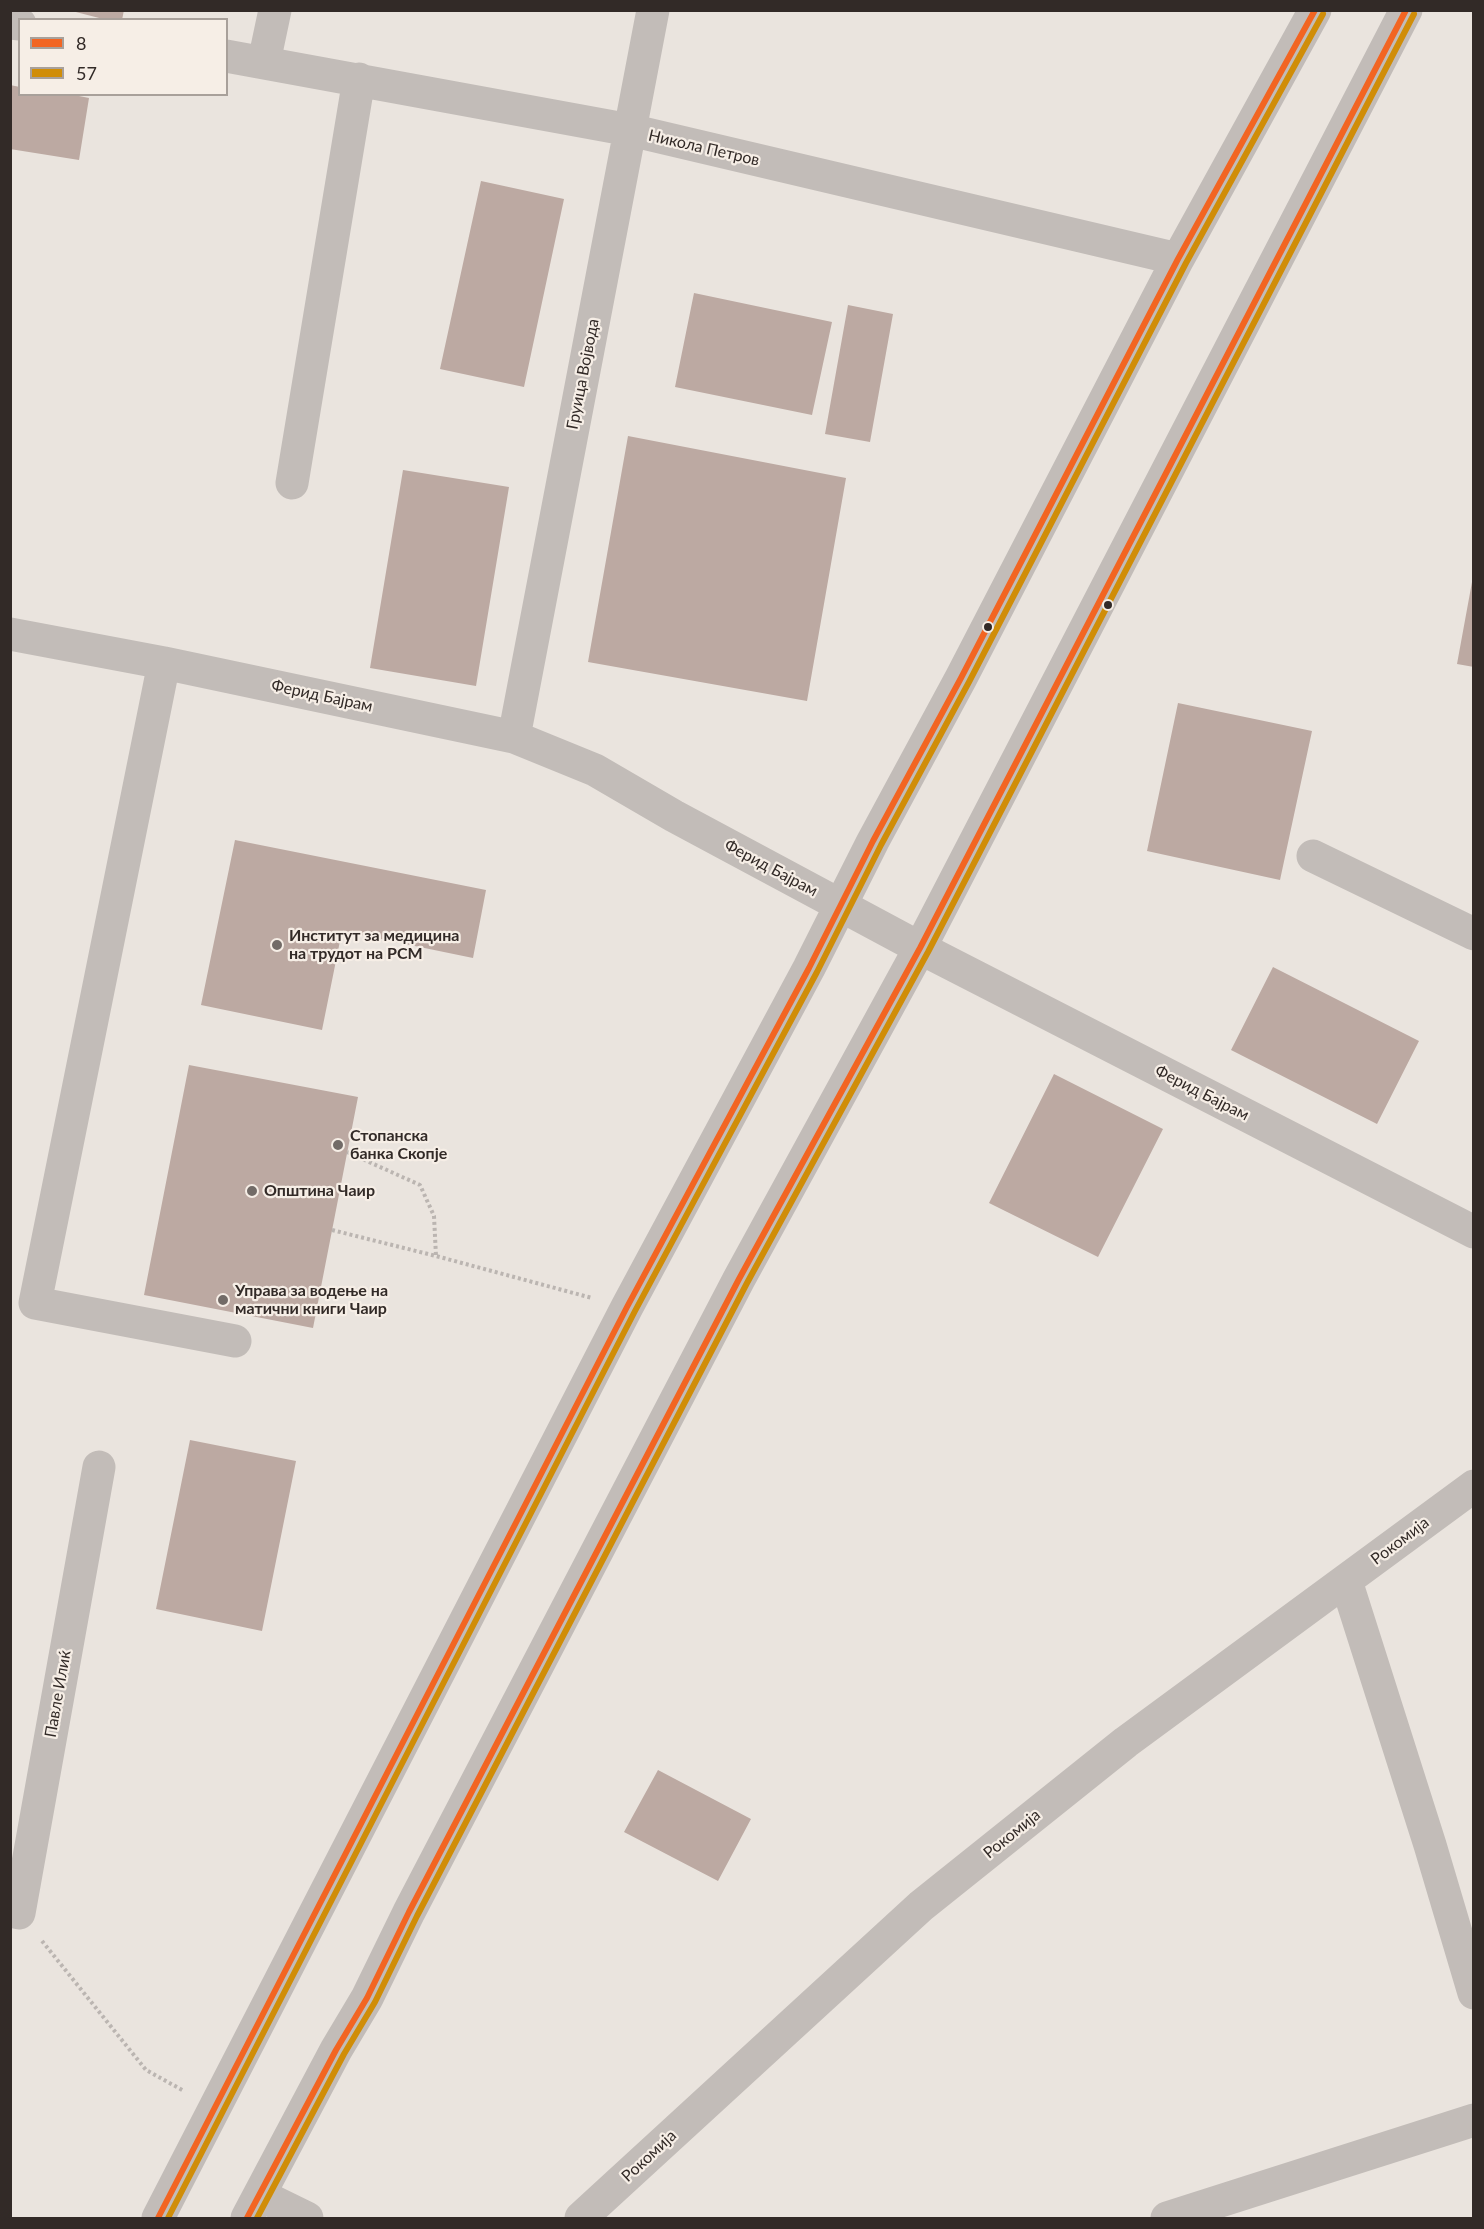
<!DOCTYPE html>
<meta charset="utf-8">
<style>
body{margin:0}
#map{position:relative;width:1484px;height:2229px;overflow:hidden;background:#eae4de;font-family:Lato,sans-serif}
canvas{display:block}
.frame{position:absolute;inset:0;border:12px solid #322a27;pointer-events:none}
.legend{position:absolute;left:18px;top:18px;width:210px;height:78px;box-sizing:border-box;background:#f6eee6;border:2px solid #a8a09a;margin:0;padding:8px 10px;list-style:none;font-size:18px;color:#322a27}
.legend li{display:flex;align-items:center;gap:12px;height:30px}
.legend b{width:30px;border:2px solid #a8a09a}
</style>
<div id="map">
<canvas width="1484" height="2229"></canvas>
<div class="frame"></div>
<ul class="legend">
<li><b style="height:8px;background:#f26522"></b>8</li>
<li><b style="height:8px;background:#d08d08"></b>57</li>
</ul>
</div>
<script>
const c = document.querySelector('canvas').getContext('2d');
c.lineJoin = 'round';
function paint(path, color) { c.fillStyle = color; c.fill(path, 'evenodd'); }
const poly = rows => new Path2D(rows.map(r => 'M' + r).join(''));
function trace(path, color, width, dash) { c.strokeStyle = color; c.lineWidth = width; c.lineCap = dash ? 'butt' : 'round'; c.setLineDash(dash || []); c.stroke(path); }
function drawText(font, color, halo, rows, align = 'center') {
  c.font = font + ' Lato,sans-serif'; c.lineWidth = 4.5; c.setLineDash([]); c.textBaseline = 'middle'; c.strokeStyle = halo; c.fillStyle = color; for (const [text, x, y, turn = 0] of rows) {
    c.save(); c.translate(x, y); c.rotate((+turn || 0) * Math.PI / 180); c.textAlign = isNaN(turn) ? turn : align; if (halo) c.strokeText(text, 0, 0); c.fillText(text, 0, 0); c.restore();
  }
}
const building = poly([
 [68,10,124,10,122,20,107,20],
 [10,85,20,87,20,94,69,94,89,98,79,160,10,149],
 [481,181,564,199,524,387,440,369],
 [694,293,832,322,812,415,675,387],
 [848,305,893,314,870,442,825,434],
 [628,436,846,478,807,701,588,662],
 [403,470,509,487,476,686,370,668],
 [1472,582,1474,582,1474,667,1457,664],
 [1178,703,1312,731,1280,880,1147,851],
 [235,840,486,890,473,958,342,931,322,1030,201,1005],
 [1273,967,1419,1041,1377,1124,1231,1050],
 [189,1065,358,1097,313,1328,144,1295],
 [1054,1074,1163,1129,1098,1257,989,1203],
 [190,1440,296,1461,262,1631,156,1609],
 [658,1770,751,1819,718,1881,624,1832]
]);
const path = poly([
 [347,1152,420,1185,434,1216,436,1256],
 [332,1230,436,1256,592,1298],
 [42,1941,146,2070,184,2091]
]);
const minor = poly([
 [10,23,20,24],
 [226,56,630,130,1178,259],
 [264,62,275,10],
 [292,483,359,79],
 [10,634,164,663,514,737,595,770,674,816,920,948,1474,1232],
 [164,663,35,1303,235,1341],
 [514,737,653,10],
 [1313,856,1474,934],
 [1346,1581,1430,1845,1474,1993],
 [10,1911,19,1913,99,1467],
 [260,2195,307,2218],
 [158,2218,627,1307,809,968,873,841,961,678,1178,259,1315,10],
 [247,2218,336,2050,367,1998,409,1912,739,1279,920,948,1406,10],
 [581,2218,921,1906,1126,1742,1474,1486],
 [1167,2218,1474,2120]
]);
const bus1 = poly([
 [158,2218,627,1307,809,968,873,841,961,678,1178,259,1315,10],
 [247,2218,336,2050,367,1998,409,1912,739,1279,920,948,1406,10]
]);
const bus2 = poly([
 [168,2218,635,1311,817,972,881,845,969,682,1186,263,1323,14],
 [257,2218,344,2054,375,2002,417,1916,747,1283,928,952,1414,14]
]);
const markers = [
 [1108,605,5,"#322a27"],
 [988,627,5,"#322a27"],
 [277,945,6,"#726b67"],
 [338,1145,6,"#726b67"],
 [252,1191,6,"#726b67"],
 [223,1300,6,"#726b67"]
];
const streetNames = [
 ["Никола Петров",704,148,13],
 ["Груица Војвода",583,374,-79],
 ["Ферид Бајрам",322,696,12],
 ["Ферид Бајрам",771,868,28],
 ["Ферид Бајрам",1202,1093,27],
 ["Рокомија",1400,1541,-37],
 ["Павле Илиќ",58,1694,-80],
 ["Рокомија",1012,1834,-39],
 ["Рокомија",649,2156,-43]
];
const poiNames = [
 ["Институт за медицина",289,936],
 ["на трудот на РСМ",289,954],
 ["Стопанска",350,1136],
 ["банка Скопје",350,1154],
 ["Општина Чаир",264,1191],
 ["Управа за водење на",235,1291],
 ["матични книги Чаир",235,1309]
];
paint(building, '#bca9a2');
trace(path, '#bbb5b1', 4, [3, 3]);
trace(minor, '#c2bcb8', 33);
trace(bus1, '#f26522', 6);
trace(bus2, '#d08d08', 6);
for (const [x, y, r, color] of markers) { const dot = new Path2D(); dot.arc(x, y, r, 0, 2 * Math.PI); c.fillStyle = color; c.fill(dot); trace(dot, '#f6eee6', 2); }
drawText('16px', '#322a27', '#f6eee6', streetNames);
drawText('bold 16px', '#322a27', '#f6eee6', poiNames, 'left');
</script>
